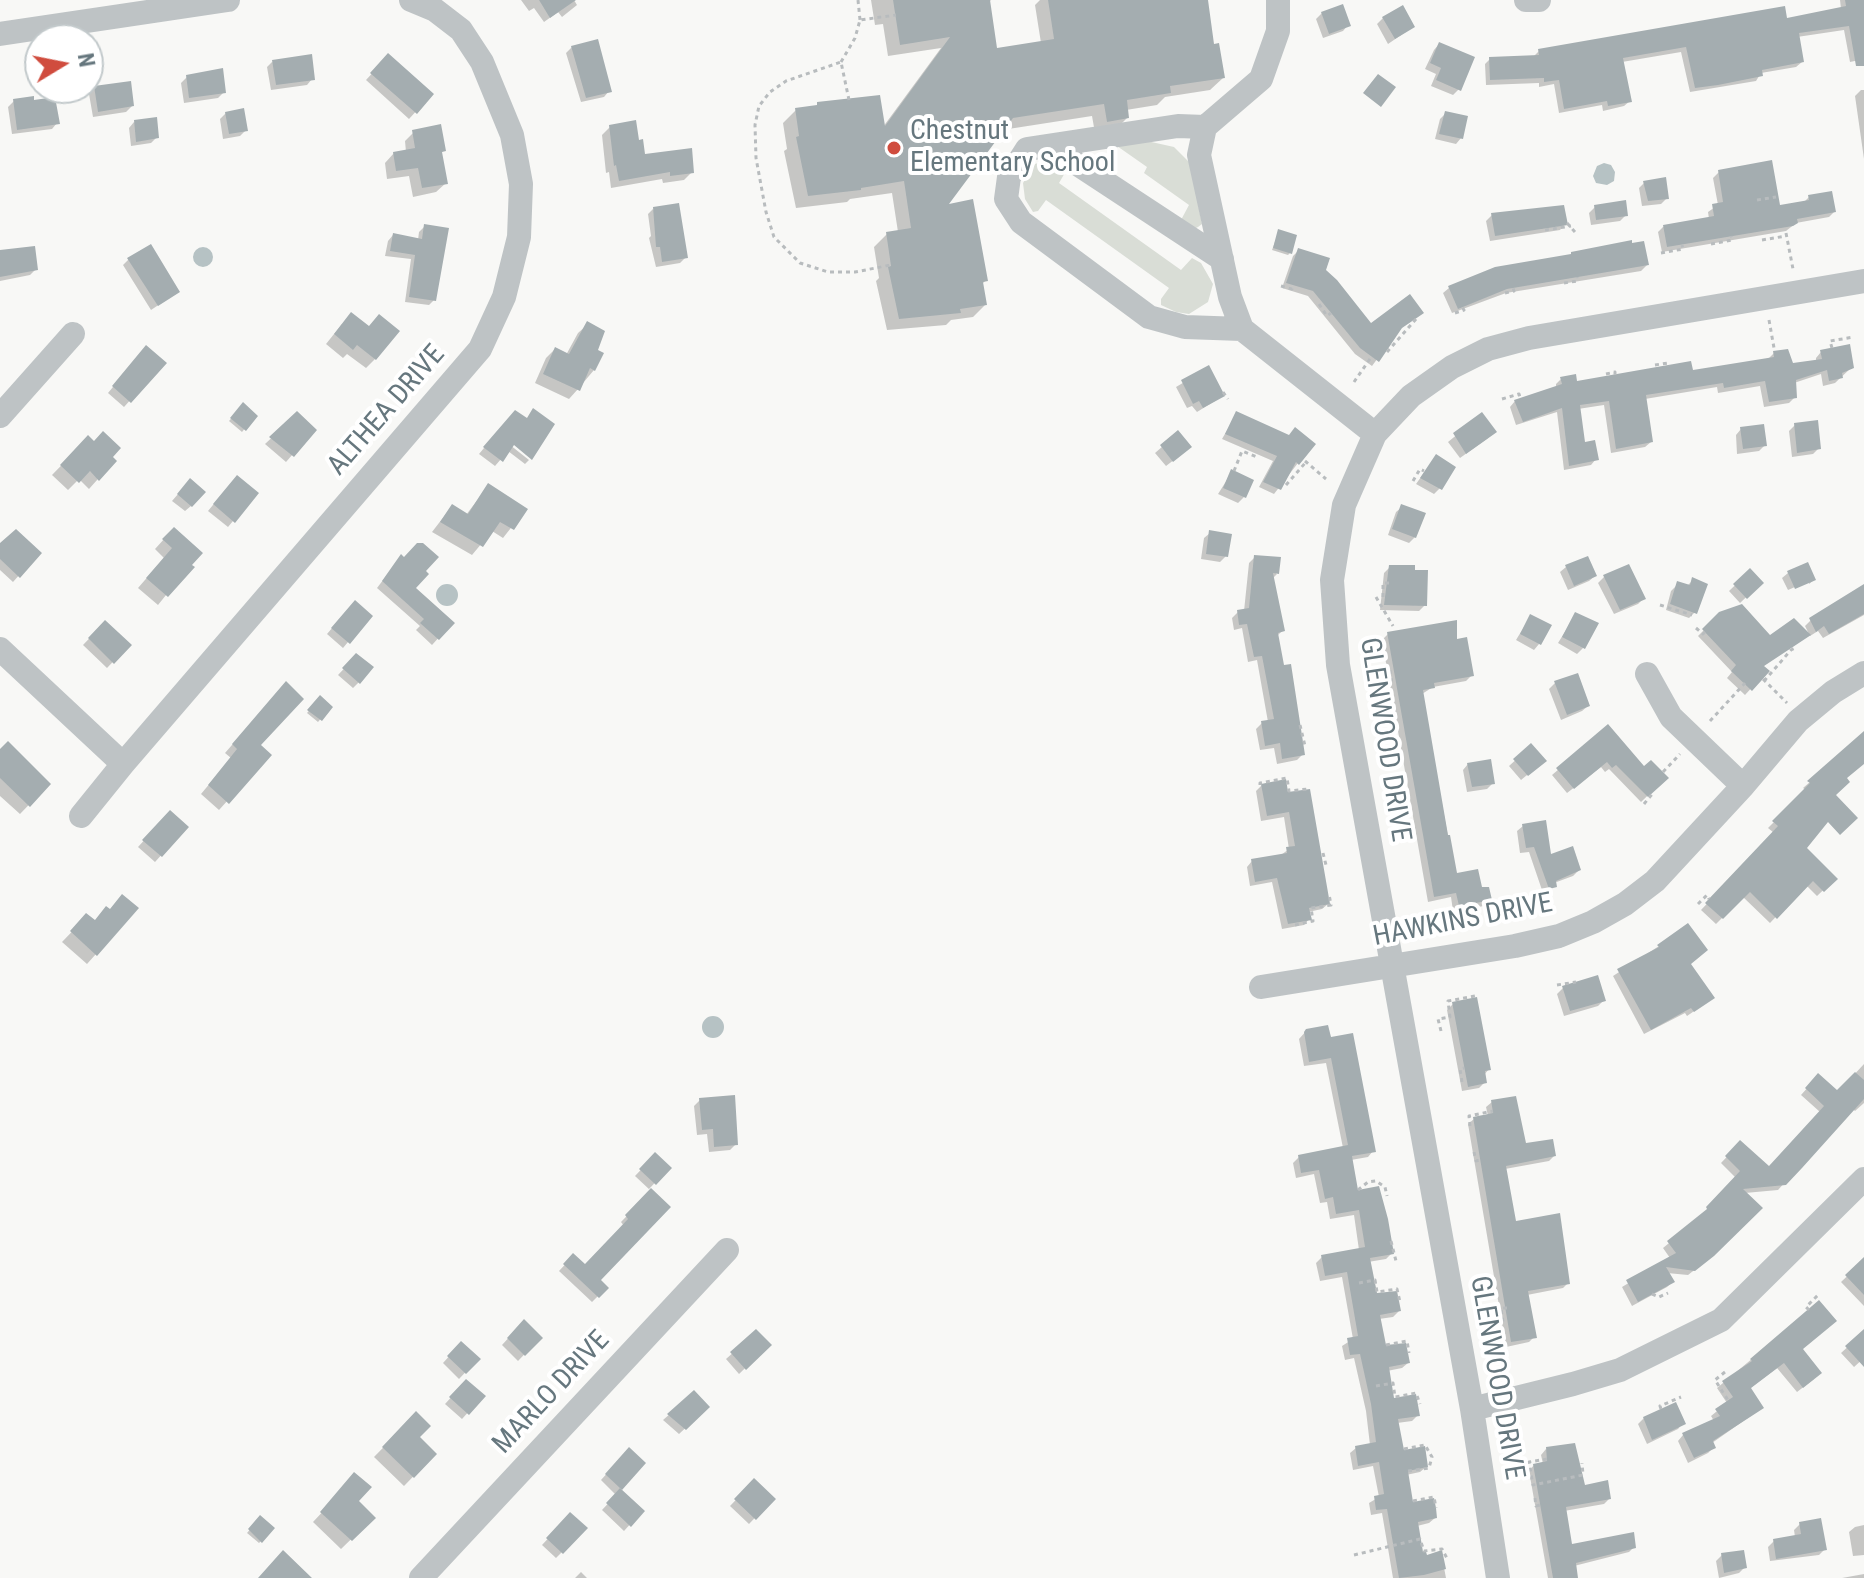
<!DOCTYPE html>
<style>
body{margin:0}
#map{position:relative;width:1864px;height:1578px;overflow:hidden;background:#f8f8f6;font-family:"Roboto Condensed",sans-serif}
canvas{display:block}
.north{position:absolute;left:24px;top:24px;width:80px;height:80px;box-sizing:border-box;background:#fff;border:2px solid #c2c9cb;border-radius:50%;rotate:80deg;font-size:22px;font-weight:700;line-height:32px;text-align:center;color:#66777e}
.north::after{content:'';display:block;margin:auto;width:28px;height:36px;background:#d04c3e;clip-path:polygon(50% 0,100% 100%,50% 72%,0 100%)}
</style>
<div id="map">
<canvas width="1864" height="1578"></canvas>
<div class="north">N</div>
</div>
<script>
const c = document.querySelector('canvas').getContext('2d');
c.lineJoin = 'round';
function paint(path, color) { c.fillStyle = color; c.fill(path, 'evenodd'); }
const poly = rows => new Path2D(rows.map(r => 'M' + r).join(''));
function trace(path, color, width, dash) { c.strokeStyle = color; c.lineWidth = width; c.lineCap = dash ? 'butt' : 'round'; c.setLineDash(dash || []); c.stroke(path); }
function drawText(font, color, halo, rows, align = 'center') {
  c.font = font + ' "Roboto Condensed",sans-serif'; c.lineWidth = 8; c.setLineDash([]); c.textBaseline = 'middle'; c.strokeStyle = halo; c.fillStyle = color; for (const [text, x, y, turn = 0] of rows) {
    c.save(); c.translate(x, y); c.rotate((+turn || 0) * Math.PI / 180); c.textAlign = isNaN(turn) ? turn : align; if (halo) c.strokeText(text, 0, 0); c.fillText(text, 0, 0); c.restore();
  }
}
const green = poly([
 [1147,141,1174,147,1190,163,1202,224,1198,227,1194,229,1181,220,1189,205,1144,173,1147,167,1117,146],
 [1050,159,1066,171,1059,183,1181,270,1192,258,1201,263,1213,284,1208,302,1189,314,1176,312,1161,305,1161,299,1169,288,1046,200,1038,211,1033,212,1025,199,1023,183,1035,164]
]);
const water = poly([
 [1604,163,1611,165,1615,172,1614,181,1607,185,1596,183,1593,176,1597,166],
 '193 257a10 10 0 1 1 20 0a10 10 0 1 1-20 0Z',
 '436 595a11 11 0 1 1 22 0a11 11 0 1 1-22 0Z',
 '702 1027a11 11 0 1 1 22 0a11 11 0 1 1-22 0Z'
]);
const shadow = poly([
 [521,0,574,0,577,5,562,17,558,12,544,22,534,8,529,11],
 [871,0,991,0,988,3,995,50,1041,43,1035,5,1040,0,1206,0,1213,46,1223,78,1210,90,1165,97,1157,105,1126,110,1127,118,1115,130,1095,133,1092,116,1002,130,945,206,985,281,982,284,985,305,973,317,951,320,946,325,887,330,876,281,879,278,874,247,887,234,898,232,892,193,850,199,847,202,796,208,784,151,787,149,783,123,796,110,883,127,941,48,888,56,883,24,875,25],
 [1840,0,1864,0,1864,59,1850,62,1844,30,1797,37,1802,62,1796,67,1761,73,1756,81,1690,92,1681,52,1622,62,1630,101,1624,106,1603,111,1602,105,1559,113,1554,84,1539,87,1539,83,1486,85,1485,64,1490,59,1533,57,1539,51,1786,21,1841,9],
 [1322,13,1348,25,1343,31,1323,38,1316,19],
 [1383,18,1413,27,1388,44,1377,24],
 [1439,44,1459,89,1453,95,1431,86,1436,74,1425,69,1434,50],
 [572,47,609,91,604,97,581,102,566,53],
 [388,56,431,95,409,119,366,80],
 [272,62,312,79,307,85,271,90,267,67],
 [187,77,224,92,218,98,184,103,181,83],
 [95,88,132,106,126,112,93,117,89,94],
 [1861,90,1864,90,1864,159,1855,96],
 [14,101,57,123,52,129,12,134,8,107],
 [226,113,246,130,240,136,223,139,220,119],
 [1446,113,1461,138,1456,144,1435,139,1440,119],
 [134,122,157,137,151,143,131,146,129,128],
 [610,127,638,142,644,156,692,172,684,180,663,183,662,179,611,188,609,172,606,173,602,135],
 [414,132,444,150,440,154,446,183,436,192,413,197,409,176,387,179,385,163,394,153,406,152,405,141],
 [1719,172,1778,207,1803,203,1809,197,1834,212,1829,217,1796,223,1786,231,1662,252,1658,232,1663,227,1709,219,1708,212,1718,205,1713,178],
 [1644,183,1667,198,1661,204,1642,206,1639,188],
 [1595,207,1626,215,1620,221,1591,225,1589,213],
 [653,209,686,257,680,263,656,267,649,238,651,236,648,214],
 [1492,215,1565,224,1560,230,1490,241,1486,221],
 [425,226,434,300,429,305,405,302,411,259,385,256,388,241,393,235,418,240,419,232],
 [1279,231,1290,253,1288,255,1272,250],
 [1299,250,1324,271,1370,326,1398,331,1372,366,1355,354,1308,296,1282,288,1293,256],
 [0,252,36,269,30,275,0,281],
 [129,259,178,292,151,310,123,265],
 [1647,265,1641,271,1506,293,1452,313,1443,293,1449,288],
 [342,324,368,328,375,359,366,368,347,354,343,358,326,344],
 [588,324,595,351,594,370,578,389,569,399,535,383,546,358,555,349,566,355,578,333],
 [1821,352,1852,367,1835,383,1823,386,1821,374,1794,383,1795,397,1789,403,1764,407,1760,386,1718,393,1717,387,1645,399,1651,442,1645,447,1611,453,1604,405,1578,409,1583,444,1596,459,1591,465,1564,470,1557,412,1516,425,1510,407,1515,401,1556,387,1556,384,1561,379,1575,384,1691,373,1767,360,1774,353,1792,365,1816,362,1816,358],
 [141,353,164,363,124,407,108,393],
 [1208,368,1223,396,1197,412,1192,406,1187,408,1176,387],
 [243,405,255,416,242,432,229,421],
 [1237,413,1289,437,1298,463,1274,494,1259,487,1273,461,1222,439],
 [297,414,314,430,286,462,265,444],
 [1481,415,1488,438,1460,458,1448,442],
 [509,418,552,425,507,438,505,441,529,460,525,464,508,451,495,466,479,454],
 [1795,425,1819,448,1813,454,1792,457,1789,431],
 [1741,429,1765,445,1759,451,1737,454,1736,435],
 [1178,433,1183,453,1166,466,1155,453],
 [88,438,114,461,89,489,79,479,68,490,52,475],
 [1436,456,1440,488,1434,494,1416,484],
 [1232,472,1244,497,1238,503,1218,494],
 [231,483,233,521,228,527,208,511],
 [185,486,191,506,185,511,172,501],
 [488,486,525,510,503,538,492,531,472,555,432,532,452,506,466,515],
 [1402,507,1415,537,1409,543,1388,535,1396,512],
 [1210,533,1226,556,1220,562,1201,559,1204,538],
 [165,538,200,553,158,605,138,588,164,558,155,549],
 [0,547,39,553,13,582,0,570],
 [1255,557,1277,574,1272,579,1283,630,1276,637,1303,754,1297,760,1277,764,1274,748,1260,750,1256,729,1262,723,1268,722,1257,660,1248,662,1242,628,1234,630,1232,618,1238,612,1244,611,1249,563],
 [396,563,413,588,452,623,432,645,416,630,420,626,377,588],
 [1390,567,1425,605,1419,611,1380,610,1384,573],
 [1566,567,1595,576,1589,581,1568,590,1560,572],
 [1750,571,1761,583,1740,603,1729,591],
 [1788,573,1814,580,1809,584,1809,581,1788,590,1782,578],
 [1604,577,1644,598,1638,604,1614,614,1598,583],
 [1693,580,1695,612,1689,618,1666,610,1671,591,1677,585,1687,586],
 [1864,587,1864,615,1823,638,1818,631,1810,636,1805,626,1811,620],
 [349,608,348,642,343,648,327,634],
 [1576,614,1583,648,1577,654,1558,643],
 [1720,614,1770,637,1808,635,1762,667,1767,671,1745,695,1727,678,1732,672,1698,636],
 [1530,617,1539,644,1534,650,1516,640],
 [105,622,129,645,107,668,83,645],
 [1388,634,1455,641,1472,675,1466,681,1433,687,1422,694,1455,875,1480,890,1490,900,1484,906,1453,911,1451,897,1428,902,1382,640],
 [356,656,359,682,353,688,338,675],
 [1555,683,1588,706,1582,711,1561,720,1549,689],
 [278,692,258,745,269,755,219,810,201,794,231,758,225,753],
 [320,698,330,708,318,722,307,713],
 [1608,727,1644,769,1666,778,1641,802,1609,769,1605,772,1601,767,1567,793,1552,775],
 [1864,735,1864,762,1794,820,1804,848,1835,879,1817,896,1806,885,1770,923,1743,897,1716,924,1701,910,1774,833,1768,828,1806,790,1803,788],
 [1531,746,1538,766,1521,780,1509,766],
 [0,751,49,784,20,814,0,796],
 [1468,764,1493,783,1487,789,1467,792,1463,770],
 [1262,785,1287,794,1328,904,1322,909,1308,912,1309,919,1304,925,1282,929,1272,882,1250,886,1247,867,1252,861,1281,855,1289,849,1284,817,1261,821,1256,791],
 [170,812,186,828,155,862,138,847],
 [1523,826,1550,857,1579,870,1573,876,1554,883,1549,892,1543,893,1529,852,1520,853,1517,831],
 [87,916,96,954,87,964,62,942],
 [1659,946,1689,965,1706,1003,1687,1016,1685,1013,1644,1034,1613,976],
 [1563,988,1604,1000,1598,1006,1564,1016,1557,994],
 [1453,1004,1489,1069,1484,1075,1485,1082,1479,1088,1462,1091,1447,1010],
 [1327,1027,1373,1151,1368,1157,1351,1160,1357,1192,1391,1254,1386,1259,1368,1262,1375,1295,1399,1311,1393,1317,1379,1319,1384,1347,1408,1363,1402,1368,1387,1371,1393,1400,1418,1415,1412,1421,1397,1423,1402,1452,1426,1467,1420,1472,1406,1475,1411,1504,1435,1518,1429,1523,1417,1526,1422,1554,1425,1558,1441,1552,1446,1578,1393,1578,1382,1513,1371,1515,1369,1503,1379,1497,1373,1466,1353,1470,1350,1453,1356,1448,1370,1445,1366,1411,1354,1358,1345,1360,1342,1346,1353,1339,1342,1277,1320,1281,1316,1263,1322,1257,1359,1250,1354,1215,1330,1219,1327,1202,1320,1203,1314,1174,1296,1178,1293,1163,1299,1157,1343,1148,1326,1063,1304,1066,1299,1039,1307,1030],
 [1864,1064,1864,1103,1855,1111,1852,1108,1778,1190,1745,1193,1706,1261,1688,1275,1667,1273,1672,1282,1667,1287,1632,1306,1622,1287,1670,1258,1663,1248,1703,1215,1736,1178,1721,1163,1740,1143,1768,1169,1820,1112,1801,1095,1818,1076,1837,1093],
 [700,1100,736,1144,730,1150,709,1152,707,1134,697,1135,694,1106],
 [1492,1102,1524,1145,1554,1156,1549,1161,1505,1169,1514,1223,1568,1283,1563,1288,1527,1295,1534,1337,1529,1342,1506,1347,1468,1124,1474,1119,1488,1116,1486,1107],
 [655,1155,669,1168,649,1189,668,1207,598,1280,606,1288,592,1302,559,1271,573,1256,585,1267,624,1226,621,1222,651,1191,635,1176],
 [1861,1263,1864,1266,1864,1306,1841,1282],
 [1819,1303,1801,1349,1814,1379,1797,1392,1777,1368,1749,1389,1762,1408,1712,1443,1714,1447,1708,1453,1688,1463,1678,1441,1683,1435,1714,1421,1711,1416,1727,1403,1717,1388],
 [524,1321,540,1338,518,1361,502,1345],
 [756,1332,769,1345,739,1374,726,1359],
 [1864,1332,1864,1358,1854,1367,1841,1353],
 [461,1343,478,1359,459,1379,443,1363],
 [466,1381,483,1396,462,1419,445,1404],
 [694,1393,708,1407,679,1434,663,1420],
 [416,1414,417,1437,435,1454,404,1486,374,1457],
 [1644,1418,1683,1423,1678,1429,1647,1444,1638,1424],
 [629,1449,644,1463,619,1490,642,1511,624,1531,602,1510,616,1495,601,1480],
 [1546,1449,1584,1487,1609,1499,1604,1504,1564,1511,1571,1547,1634,1547,1629,1552,1574,1566,1576,1578,1548,1578,1529,1471,1534,1465,1543,1464,1541,1455],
 [357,1475,357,1501,373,1518,341,1549,313,1522],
 [754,1481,773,1499,749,1524,730,1506],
 [570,1515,585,1529,556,1558,542,1545],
 [260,1518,273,1529,259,1543,247,1533],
 [1800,1524,1825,1549,1819,1555,1770,1561,1768,1547,1774,1541,1795,1537,1794,1530],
 [1864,1525,1864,1555,1853,1556,1849,1532,1855,1527],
 [1722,1555,1745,1567,1739,1573,1719,1578,1716,1561],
 [581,1572,587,1578,575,1578],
 [1864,1574,1864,1578,1842,1578]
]);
const building = poly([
 [539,0,576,0,550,18],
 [893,0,990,0,997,48,1054,39,1048,0,1208,0,1214,44,1219,43,1225,78,1170,86,1171,93,1127,100,1129,118,1107,122,1104,104,1013,118,949,204,973,199,988,281,983,282,987,305,960,309,961,313,899,319,888,267,891,266,886,232,911,228,904,181,861,188,861,190,808,196,796,137,799,136,795,108,817,105,817,102,880,95,885,126,950,37,900,45],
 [1845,0,1864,0,1864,66,1856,66,1849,26,1799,33,1804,62,1762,70,1763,76,1718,85,1695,88,1686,47,1623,58,1632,102,1608,106,1607,101,1564,109,1559,80,1544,82,1544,78,1490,80,1489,57,1539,55,1538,49,1785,6,1787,18,1846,6],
 [1343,4,1351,26,1329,34,1321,12],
 [1403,5,1415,27,1395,39,1382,17],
 [598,39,612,92,586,98,571,46],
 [1439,42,1475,57,1461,91,1436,80,1441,68,1430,63],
 [388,53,434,94,417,114,370,73],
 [312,54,315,80,276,85,272,60],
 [223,68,226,93,189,98,186,75],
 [1378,74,1396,87,1381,107,1363,93],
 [131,81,134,106,98,112,94,86],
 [34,96,34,100,55,97,60,124,17,130,13,99],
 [244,108,248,131,229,134,225,112],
 [1445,111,1468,116,1463,139,1439,134],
 [157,117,159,138,136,142,134,120],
 [636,120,639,140,643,139,645,154,692,148,694,173,670,176,670,172,619,181,616,165,614,166,609,125],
 [441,124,446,151,442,152,448,184,422,188,418,168,396,171,393,152,415,148,412,130],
 [1772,160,1780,205,1809,200,1808,195,1832,191,1836,212,1797,219,1798,223,1793,226,1667,247,1663,225,1714,216,1712,204,1723,202,1718,170],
 [1666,177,1669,199,1648,201,1643,181],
 [1626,200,1628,216,1596,220,1594,205],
 [679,203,688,258,662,262,660,247,656,247,653,207],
 [1564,205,1568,225,1495,236,1491,213],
 [424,224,449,228,436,301,409,297,415,255,390,251,393,233,422,239],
 [1278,229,1297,235,1292,254,1273,248],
 [1632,240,1632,243,1644,241,1649,265,1507,289,1458,309,1448,286,1495,267,1571,254,1571,252],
 [151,244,180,292,158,306,127,258],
 [35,246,38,270,0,277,0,250],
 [1298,248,1330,258,1326,270,1337,280,1371,323,1410,294,1424,313,1402,328,1379,362,1360,348,1313,291,1286,283],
 [351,312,369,326,379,314,400,331,376,360,357,345,353,350,334,334],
 [587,321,605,331,598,350,604,353,595,371,590,368,580,391,543,374,555,347,569,354],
 [1850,344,1854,368,1842,373,1843,378,1829,381,1827,370,1796,380,1797,398,1769,402,1765,381,1724,388,1723,383,1646,395,1653,442,1616,449,1609,401,1580,405,1585,442,1595,440,1599,460,1569,466,1562,408,1523,422,1514,400,1562,384,1560,377,1576,374,1577,381,1691,361,1693,370,1774,357,1773,351,1788,349,1793,363,1822,359,1820,350],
 [146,345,167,363,131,403,112,386],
 [1209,365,1225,396,1203,408,1199,401,1193,404,1181,380],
 [243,402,258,416,246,431,230,418],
 [533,408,555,424,532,460,514,445,503,462,483,447,515,410,527,418],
 [297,411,317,430,294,457,269,437],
 [1236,411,1289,435,1295,427,1316,444,1299,465,1296,462,1281,490,1263,482,1277,456,1225,434],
 [1482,412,1497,432,1466,454,1453,433],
 [1818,420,1821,449,1797,453,1794,423],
 [1764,424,1767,446,1743,449,1740,427],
 [1178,430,1192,447,1173,462,1160,445],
 [103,431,121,448,113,457,117,461,99,481,90,471,79,483,60,465,88,435,94,441],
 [1436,454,1456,467,1442,490,1420,478],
 [1231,469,1254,480,1246,498,1223,488],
 [237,475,259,493,235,523,213,504],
 [190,478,206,492,192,507,177,494],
 [488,483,528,509,514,530,500,522,483,547,440,522,452,504,468,514],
 [1401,504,1426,513,1416,538,1392,529],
 [174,527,203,553,192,565,195,567,168,597,146,578,172,548,162,539],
 [16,529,42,553,20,578,0,559,0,543],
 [1209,530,1232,534,1228,557,1206,554],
 [417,543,423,543,439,557,426,571,429,574,416,588,455,623,439,640,420,623,424,619,382,581,401,554,404,557],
 [1254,555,1281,557,1279,574,1273,573,1285,631,1278,633,1284,665,1291,664,1305,755,1282,759,1280,743,1265,746,1261,721,1274,719,1262,656,1254,657,1247,624,1239,625,1237,610,1249,608],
 [1588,556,1597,576,1574,586,1565,565],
 [1808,562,1816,580,1795,589,1787,571],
 [1629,564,1646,599,1620,610,1603,575],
 [1389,565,1415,565,1415,570,1428,570,1427,606,1384,605],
 [1750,568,1764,583,1747,599,1733,584],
 [1692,577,1708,584,1697,614,1670,604,1677,581,1690,585],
 [1864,584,1864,614,1829,634,1824,626,1816,632,1809,618],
 [355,600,373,616,350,644,331,628],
 [1742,604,1770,635,1794,618,1811,635,1764,666,1770,671,1752,691,1731,671,1736,665,1702,629,1719,612],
 [1575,612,1599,623,1585,649,1562,637],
 [1530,614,1552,625,1541,645,1520,634],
 [105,620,132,645,114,664,88,638],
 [1457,620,1457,639,1467,637,1474,676,1434,683,1435,688,1423,690,1448,835,1450,835,1457,873,1478,869,1482,887,1489,887,1492,900,1459,906,1456,893,1434,897,1387,632],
 [356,653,374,667,360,684,342,668],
 [1578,673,1590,706,1567,715,1554,681],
 [286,681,304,699,261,745,272,755,229,804,208,785,237,749,232,744],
 [320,695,333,707,322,721,307,710],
 [1608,724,1644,766,1651,760,1669,778,1648,797,1616,765,1612,768,1607,762,1574,789,1556,768],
 [1864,731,1864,764,1847,778,1850,782,1836,795,1858,818,1840,835,1828,822,1807,848,1838,879,1824,892,1813,881,1777,919,1750,892,1723,919,1705,903,1778,826,1772,821,1810,783,1807,781],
 [8,741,51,784,30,807,0,778,0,749],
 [1531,743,1547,761,1528,776,1513,759],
 [1491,759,1495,784,1472,787,1467,763],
 [1286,779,1288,792,1310,789,1330,904,1309,908,1312,920,1288,924,1277,878,1255,882,1251,859,1287,853,1286,847,1295,846,1289,812,1267,816,1261,784],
 [170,810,189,827,162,857,142,840],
 [1546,820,1551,854,1573,846,1581,870,1556,881,1557,887,1549,889,1534,847,1526,848,1522,824],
 [122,894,139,908,97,956,70,931,86,913,95,920,106,906,110,909],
 [1688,923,1708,950,1691,964,1715,998,1694,1012,1691,1008,1651,1030,1617,969,1659,947,1657,945],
 [1598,975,1606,1001,1570,1011,1562,986],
 [1477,997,1491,1070,1485,1071,1487,1083,1468,1087,1452,1002],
 [1328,1025,1331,1037,1353,1033,1376,1152,1352,1156,1358,1190,1379,1186,1388,1219,1394,1254,1370,1258,1377,1293,1397,1291,1401,1311,1380,1315,1386,1345,1406,1343,1410,1363,1389,1367,1394,1398,1416,1394,1420,1416,1398,1419,1404,1450,1425,1446,1428,1467,1408,1471,1413,1502,1434,1498,1436,1508,1437,1518,1418,1522,1423,1552,1426,1552,1427,1555,1442,1550,1446,1569,1424,1575,1399,1578,1387,1509,1376,1510,1374,1496,1384,1494,1379,1462,1358,1466,1355,1446,1376,1442,1371,1404,1360,1354,1350,1355,1347,1338,1358,1336,1347,1272,1325,1276,1321,1255,1365,1247,1359,1210,1336,1214,1333,1197,1325,1199,1319,1170,1301,1173,1298,1155,1348,1145,1331,1058,1309,1062,1304,1032,1306,1029],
 [1855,1072,1864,1080,1864,1099,1802,1168,1786,1185,1743,1189,1763,1208,1714,1256,1695,1271,1666,1267,1675,1282,1638,1302,1626,1280,1676,1253,1667,1241,1707,1209,1706,1207,1740,1171,1725,1156,1740,1140,1769,1166,1824,1106,1805,1088,1818,1073,1837,1090],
 [735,1095,738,1145,714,1147,713,1129,702,1130,699,1098],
 [1516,1096,1526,1143,1553,1139,1556,1156,1506,1166,1516,1221,1560,1213,1570,1284,1528,1291,1537,1338,1511,1342,1473,1117,1493,1113,1491,1100],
 [655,1152,672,1168,656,1185,639,1169],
 [651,1188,671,1207,601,1280,609,1288,599,1298,563,1264,573,1253,585,1264,628,1219,625,1215],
 [1864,1257,1864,1295,1845,1275],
 [1819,1300,1837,1321,1803,1349,1822,1373,1803,1388,1784,1363,1751,1388,1764,1408,1713,1441,1716,1448,1694,1458,1682,1433,1720,1416,1715,1409,1733,1397,1722,1381,1752,1361,1750,1359],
 [524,1319,543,1338,525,1356,507,1338],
 [756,1329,772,1345,746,1370,730,1352],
 [1864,1329,1864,1367,1845,1346],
 [461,1341,481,1359,466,1374,447,1356],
 [466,1379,486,1396,469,1415,449,1397],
 [694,1390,710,1407,686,1430,667,1414],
 [1676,1402,1686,1424,1652,1440,1643,1417],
 [416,1411,431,1426,420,1437,437,1454,414,1478,382,1447],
 [1575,1443,1585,1485,1608,1480,1611,1499,1566,1507,1572,1544,1634,1532,1636,1548,1576,1563,1578,1578,1553,1578,1533,1464,1547,1461,1546,1447],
 [629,1447,646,1463,622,1490,605,1474],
 [354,1472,372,1487,359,1501,376,1518,352,1541,320,1512],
 [754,1478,776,1499,756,1520,734,1499],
 [620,1488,645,1511,631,1527,606,1503],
 [570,1512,588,1528,563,1554,546,1538],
 [260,1515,275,1528,262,1543,248,1529],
 [1821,1518,1827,1550,1776,1559,1773,1539,1801,1534,1799,1522],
 [283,1550,312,1578,258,1578],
 [1744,1550,1747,1568,1724,1573,1721,1553]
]);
const path = poly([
 [858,0,860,20],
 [841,62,855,38,860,20,896,15],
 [849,100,841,62,786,81,770,92,759,106,755,125,756,158,766,212,774,237,800,263,828,272,855,272,891,265],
 [1757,200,1776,197],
 [1567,223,1575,232],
 [1545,230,1571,226],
 [1786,233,1793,269],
 [1762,240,1786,236],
 [1711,244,1732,240,1731,236],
 [1661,253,1683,249,1682,245],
 [1564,283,1577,281,1577,277],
 [1281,286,1292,289,1293,285],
 [1505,293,1514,291,1513,288],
 [1319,304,1327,316,1331,313],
 [1455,313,1464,310,1462,307],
 [1769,320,1774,348],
 [1832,348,1830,341,1854,337],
 [1387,352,1416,319],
 [1655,365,1668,363,1669,366],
 [1606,374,1615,372,1615,375],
 [1354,382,1372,356],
 [1223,392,1228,399],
 [1502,399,1519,394,1520,397],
 [1305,461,1326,479],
 [1234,471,1242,451,1257,457],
 [1413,481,1420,469,1424,471],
 [1286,485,1306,462],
 [1376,597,1393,626],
 [1383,597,1383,583,1389,583],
 [1660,605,1692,615],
 [1696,628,1703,634,1705,632],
 [1390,670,1391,680,1394,680],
 [1763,679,1787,703],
 [1764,681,1791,650,1797,647],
 [1710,721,1745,683],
 [1300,725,1305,746],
 [1663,772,1680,754],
 [1260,785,1260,783,1287,778,1289,791,1308,789],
 [1644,804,1653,793],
 [1323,853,1326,865],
 [1698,904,1707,895,1709,899],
 [1295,925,1313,921,1311,908,1331,905,1329,894],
 [1557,985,1576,982],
 [1441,1031,1438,1019,1450,1017,1448,1001,1475,996,1475,998],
 [1462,1082,1460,1069,1464,1068],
 [1470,1126,1469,1116,1493,1111],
 [1474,1152,1476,1161,1480,1160],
 [1358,1190,1368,1182,1376,1181,1385,1187,1387,1196],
 [1391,1241,1396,1261],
 [1359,1283,1375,1280,1377,1292,1397,1289,1400,1302],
 [1652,1294,1659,1297,1668,1293],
 [1809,1310,1806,1307,1819,1294],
 [1494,1336,1491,1325,1503,1322,1501,1308,1507,1308],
 [1386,1345,1407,1341,1409,1353],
 [1725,1372,1715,1380,1728,1400],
 [1376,1386,1393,1383,1395,1397,1416,1393,1420,1404],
 [1661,1409,1660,1406,1681,1397],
 [1404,1449,1425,1445,1432,1457,1429,1468,1408,1471],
 [1547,1459,1529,1462,1533,1485,1583,1475,1582,1463],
 [1535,1498,1536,1506,1540,1505],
 [1413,1501,1434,1497,1436,1508],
 [1354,1555,1420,1539,1424,1551,1442,1549,1448,1560]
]);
const minor = poly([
 [1278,0,1278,31,1261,79,1205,127,1199,155,1230,297,1242,329,1375,434],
 [1526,0,1539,0],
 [0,34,228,0],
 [1205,127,1178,126,1027,149,1009,177,1006,199,1021,222,1149,317,1185,327,1242,329],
 [1050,146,1222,259],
 [0,416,73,334],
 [0,649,123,764],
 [1647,674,1671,717,1743,786],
 [81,816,123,764,480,349,504,297,519,237,521,184,512,135,482,62,461,30,435,10,411,0],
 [1261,987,1515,946,1559,936,1593,922,1625,904,1655,881,1743,786,1798,721,1833,692,1864,673],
 [1472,1409,1573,1384,1620,1370,1721,1320,1864,1179],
 [421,1578,727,1250],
 [1498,1578,1472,1409,1338,665,1332,580,1344,505,1375,434,1411,396,1452,367,1488,349,1529,338,1864,281]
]);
const markers = [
 [894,148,8,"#d04c3e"]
];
const poiNames = [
 ["Chestnut",910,132],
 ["Elementary School",910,164]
];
const streetNames = [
 ["ALTHEA DRIVE",387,411,-49],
 ["GLENWOOD DRIVE",1384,740,81],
 ["HAWKINS DRIVE",1463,921,-11],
 ["GLENWOOD DRIVE",1496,1378,80],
 ["MARLO DRIVE",552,1393,-47]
];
paint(green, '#d9ddd6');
paint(water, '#b6c2c4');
paint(shadow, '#0003');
paint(building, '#a4adb0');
trace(path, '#b8bcbe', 3, [4, 4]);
trace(minor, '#bec3c5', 24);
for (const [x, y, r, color] of markers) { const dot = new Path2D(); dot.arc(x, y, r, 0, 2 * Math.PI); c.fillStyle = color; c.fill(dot); trace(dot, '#fff', 3); }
drawText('28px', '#66777e', '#fff', poiNames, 'left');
drawText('28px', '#66777e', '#fff', streetNames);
</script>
